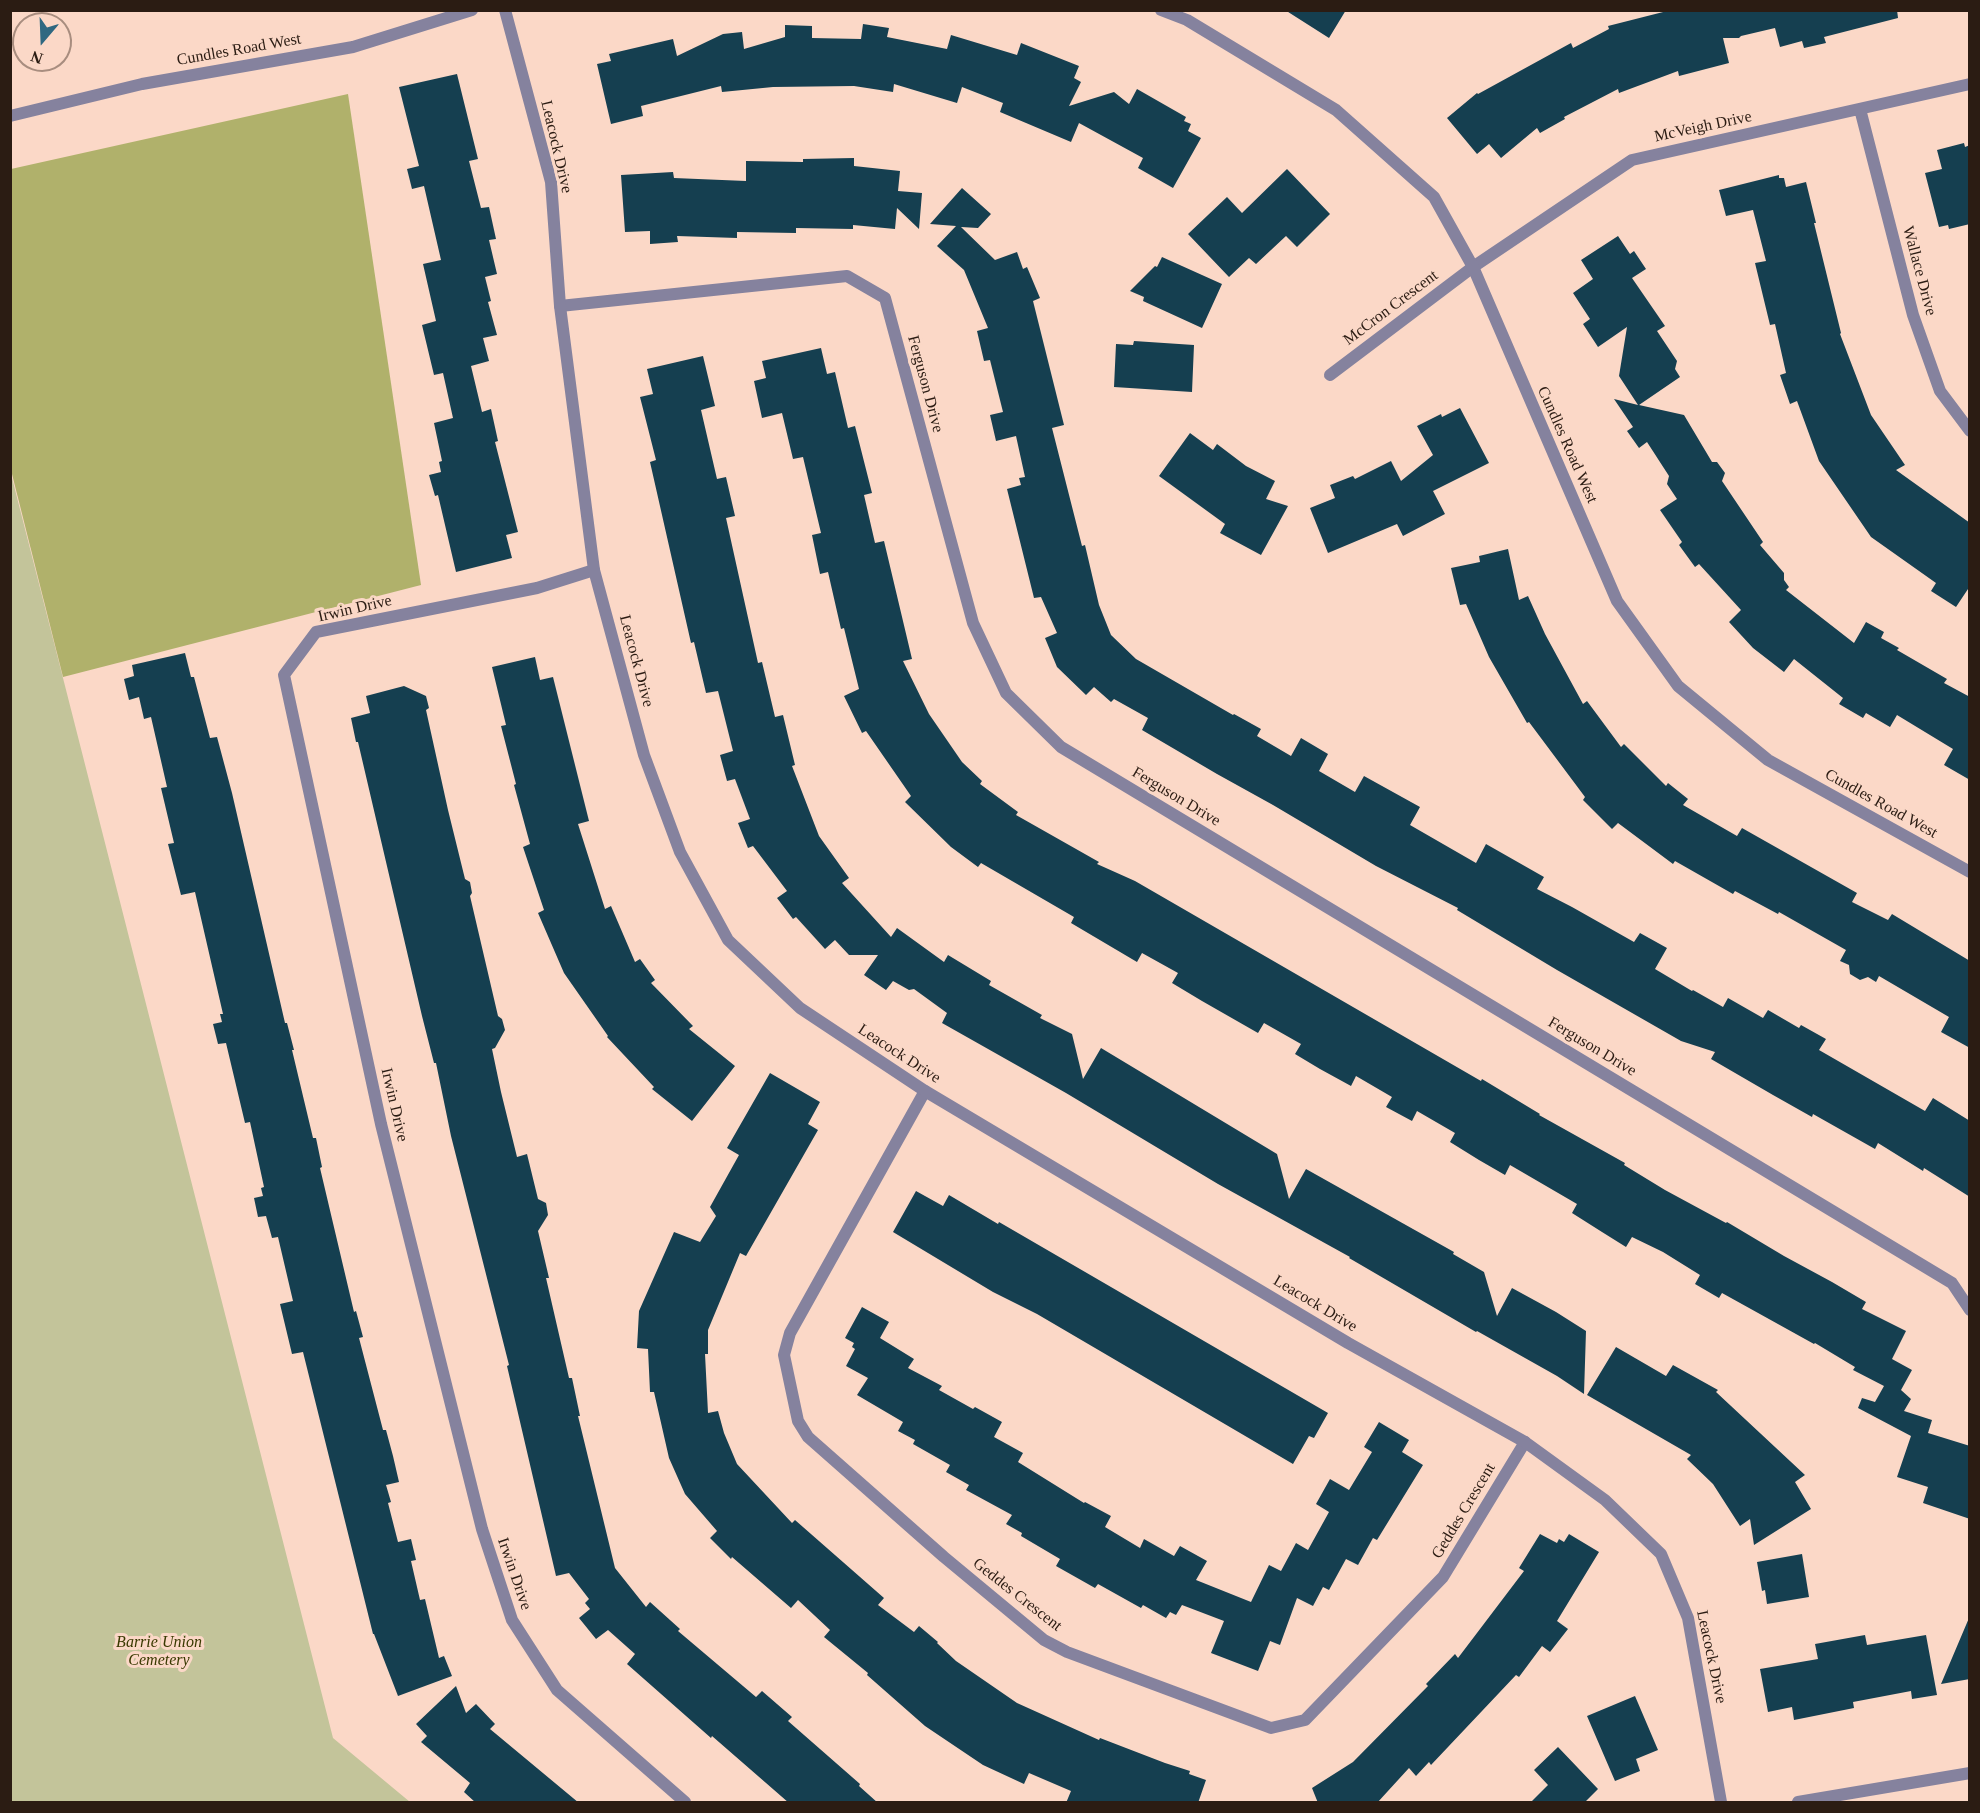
<!DOCTYPE html>
<style>
body{margin:0}
#map{position:relative;width:1980px;height:1813px;overflow:hidden;background:#fbd8c7;font-family:"Times New Roman",serif}
canvas{display:block}
.frame{position:absolute;inset:0;border:12px solid #2b1c13;pointer-events:none}
.north{position:absolute;left:12px;top:12px;width:60px;height:60px;box-sizing:border-box;background:#fbd8c7;border:2px solid #a88d7f;border-radius:50%;rotate:199deg;font-size:16px;font-weight:700;line-height:24px;text-align:center;color:#2b1c13}
.north::after{content:'';display:block;margin:auto;width:21px;height:27px;background:#2f6881;clip-path:polygon(50% 0,100% 100%,50% 72%,0 100%)}
</style>
<div id="map">
<canvas width="1980" height="1813"></canvas>
<div class="frame"></div>
<div class="north">N</div>
</div>
<script>
const c = document.querySelector('canvas').getContext('2d');
c.lineJoin = 'round';
function paint(path, color) { c.fillStyle = color; c.fill(path, 'evenodd'); }
const poly = rows => new Path2D(rows.map(r => 'M' + r).join(''));
function trace(path, color, width, dash) { c.strokeStyle = color; c.lineWidth = width; c.lineCap = dash ? 'butt' : 'round'; c.setLineDash(dash || []); c.stroke(path); }
function drawText(font, color, halo, rows, align = 'center') {
  c.font = font + ' "Times New Roman",serif'; c.lineWidth = 6; c.setLineDash([]); c.textBaseline = 'middle'; c.strokeStyle = halo; c.fillStyle = color; for (const [text, x, y, turn = 0] of rows) {
    c.save(); c.translate(x, y); c.rotate((+turn || 0) * Math.PI / 180); c.textAlign = isNaN(turn) ? turn : align; if (halo) c.strokeText(text, 0, 0); c.fillText(text, 0, 0); c.restore();
  }
}
const green = poly([
 [10,470,333,1738,410,1802,11,1802]
]);
const forest = poly([
 [348,94,421,585,63,677,11,470,11,169]
]);
const building = poly([
 [1285,10,1346,10,1329,38],
 [1671,10,1897,10,1898,18,1824,37,1826,43,1804,48,1802,41,1780,47,1775,28,1741,36,1739,38,1723,38,1729,63,1679,76,1678,71,1619,93,1618,89,1564,117,1565,119,1540,133,1537,128,1501,158,1489,144,1477,154,1447,118,1477,93,1478,94,1571,43,1573,48,1609,29,1608,26],
 [863,24,889,28,887,37,947,49,951,35,1017,55,1021,43,1079,66,1074,78,1081,82,1069,106,1114,92,1129,104,1137,89,1186,117,1184,121,1191,124,1188,131,1201,138,1173,188,1138,168,1143,158,1079,123,1071,142,1000,112,1003,103,962,87,957,103,894,84,893,92,854,86,773,87,722,92,721,86,641,106,643,116,611,124,597,64,611,61,609,54,673,39,677,56,723,34,742,32,744,49,785,37,785,25,812,26,812,38,861,39],
 [457,74,478,159,469,161,481,208,489,207,496,239,489,240,497,274,485,277,491,301,488,302,497,335,483,338,489,361,471,366,482,412,491,409,498,441,495,442,518,532,506,535,512,558,456,572,438,495,435,496,429,475,441,472,439,462,442,461,434,423,453,418,443,373,434,375,422,325,436,321,423,264,441,260,424,186,412,189,407,169,419,166,399,87],
 [1964,143,1965,147,1970,145,1970,224,1949,229,1948,225,1939,227,1925,173,1942,169,1937,150],
 [854,158,854,166,900,171,898,191,922,193,919,229,897,208,895,229,853,225,853,229,796,228,796,233,737,232,737,238,677,236,678,242,650,244,650,231,625,232,621,175,673,172,674,178,746,181,746,161,803,162,803,159],
 [1287,169,1330,214,1297,247,1286,236,1256,264,1249,258,1229,277,1188,234,1227,197,1242,213],
 [1779,175,1779,178,1784,178,1786,187,1806,182,1816,223,1814,223,1841,333,1840,334,1871,415,1905,465,1896,470,1970,523,1970,586,1956,607,1931,591,1936,583,1871,537,1819,461,1797,401,1790,404,1780,375,1786,373,1775,324,1770,325,1755,263,1766,261,1753,210,1726,216,1719,190],
 [962,188,991,214,978,228,961,227,995,260,1017,252,1023,269,1027,267,1040,298,1033,301,1064,425,1052,428,1082,546,1085,545,1099,605,1111,635,1136,659,1233,715,1234,714,1261,729,1257,736,1291,756,1301,738,1328,754,1319,771,1355,792,1364,776,1420,807,1410,825,1476,863,1486,844,1544,877,1537,889,1572,907,1634,942,1640,933,1667,948,1655,969,1692,991,1693,990,1723,1007,1728,998,1763,1018,1768,1010,1799,1028,1801,1025,1826,1039,1819,1050,1925,1111,1933,1098,1970,1121,1970,1197,1924,1168,1923,1171,1878,1143,1875,1149,1813,1114,1812,1117,1773,1095,1711,1059,1715,1052,1681,1041,1557,970,1457,910,1458,908,1376,866,1273,805,1217,774,1142,730,1148,718,1114,699,1111,702,1094,687,1086,695,1057,667,1045,638,1057,633,1041,597,1034,598,1007,489,1021,485,1019,478,1025,477,1016,436,996,441,990,415,1003,412,990,360,984,361,977,331,988,328,964,270,937,246,956,226,930,224],
 [1618,236,1630,254,1634,251,1646,269,1632,278,1665,326,1657,331,1677,361,1675,369,1680,377,1639,405,1684,415,1712,462,1717,462,1725,473,1722,481,1763,542,1760,545,1784,573,1784,580,1789,587,1786,590,1854,643,1866,622,1884,632,1881,638,1899,648,1897,650,1947,679,1944,683,1970,697,1970,780,1944,765,1953,749,1897,715,1890,727,1866,713,1863,718,1839,704,1843,698,1794,659,1784,672,1753,648,1729,622,1741,610,1699,564,1695,567,1679,545,1682,542,1660,510,1677,499,1667,484,1669,476,1647,442,1639,448,1627,431,1633,427,1614,399,1638,405,1619,376,1627,327,1598,347,1583,324,1590,319,1573,293,1593,279,1581,260],
 [1162,257,1222,284,1202,328,1143,301,1144,297,1130,291,1155,266,1157,267],
 [1134,341,1194,345,1192,392,1114,387,1116,344,1133,345],
 [821,348,827,374,835,372,848,428,855,426,872,493,864,495,875,543,884,541,912,659,903,661,929,714,962,762,982,781,980,784,1018,812,1016,815,1099,862,1097,864,1135,881,1481,1081,1482,1079,1540,1114,1539,1115,1625,1163,1624,1165,1665,1190,1726,1223,1727,1222,1784,1256,1832,1282,1866,1302,1862,1309,1906,1331,1892,1359,1912,1370,1901,1390,1911,1399,1904,1411,1932,1420,1928,1433,1970,1446,1970,1519,1923,1503,1928,1487,1897,1477,1911,1436,1858,1408,1862,1398,1875,1402,1884,1386,1853,1370,1855,1367,1815,1343,1814,1344,1722,1293,1719,1298,1695,1284,1700,1275,1663,1252,1632,1237,1626,1247,1602,1232,1572,1213,1577,1204,1510,1165,1505,1175,1479,1160,1450,1142,1455,1133,1417,1111,1412,1121,1386,1107,1392,1097,1356,1076,1351,1086,1320,1069,1295,1054,1301,1044,1264,1023,1258,1033,1202,1001,1172,983,1178,973,1142,953,1137,962,1071,923,1074,917,981,863,978,867,951,847,905,802,911,796,866,731,862,733,844,696,859,689,844,628,841,629,828,572,820,574,812,535,821,533,803,457,793,459,782,413,762,418,754,381,766,378,762,361],
 [703,356,715,406,701,410,717,479,726,477,735,516,726,518,758,663,762,662,775,717,783,715,795,765,792,766,819,836,849,878,842,883,891,937,897,928,944,962,948,955,991,981,989,985,1042,1015,1040,1018,1072,1034,1083,1079,1101,1048,1277,1154,1289,1199,1306,1169,1454,1252,1453,1254,1484,1272,1497,1316,1512,1288,1556,1312,1586,1331,1584,1394,1557,1376,1477,1331,1476,1332,1349,1258,1350,1257,1218,1184,1066,1093,942,1023,947,1013,914,989,909,990,893,981,886,990,864,975,878,955,849,955,835,940,825,949,796,917,793,919,777,898,787,891,753,846,748,848,738,823,750,819,735,779,727,781,720,755,733,751,718,691,706,693,694,642,691,643,650,462,656,460,640,397,653,394,647,369],
 [1460,408,1489,463,1433,491,1445,514,1403,536,1397,524,1328,553,1310,508,1335,498,1330,485,1353,476,1355,479,1391,461,1401,481,1433,455,1417,426,1441,414,1442,417],
 [1190,433,1213,450,1217,444,1246,466,1275,481,1266,499,1288,506,1261,555,1220,533,1225,524,1159,476],
 [1508,549,1519,600,1528,596,1545,634,1583,704,1587,701,1621,747,1624,744,1666,786,1668,783,1688,799,1683,805,1737,836,1742,828,1857,893,1852,902,1888,920,1892,914,1970,961,1970,1048,1941,1032,1949,1017,1879,976,1876,982,1868,977,1860,980,1850,974,1849,965,1840,961,1846,950,1779,912,1778,914,1735,891,1733,894,1675,861,1673,864,1618,823,1612,829,1583,800,1585,797,1529,722,1527,723,1489,657,1466,604,1460,605,1451,568,1480,562,1479,556],
 [185,653,191,677,194,677,210,738,217,737,232,793,285,1023,287,1023,294,1050,292,1050,313,1138,316,1138,322,1167,320,1168,354,1312,356,1311,363,1337,359,1338,383,1430,386,1430,393,1456,399,1482,386,1485,391,1502,388,1503,398,1542,411,1539,416,1560,411,1561,420,1600,425,1599,439,1658,444,1656,452,1676,398,1696,374,1634,373,1634,303,1352,292,1354,280,1304,293,1301,278,1237,272,1238,266,1216,258,1217,254,1198,263,1196,261,1188,264,1187,250,1122,245,1123,226,1043,218,1044,213,1024,222,1022,220,1014,223,1014,195,892,181,895,168,844,174,843,161,788,167,787,151,717,144,719,139,697,129,700,124,679,134,676,132,665],
 [535,657,540,680,553,677,589,821,578,824,605,909,611,906,635,962,640,959,655,980,651,983,693,1026,689,1029,735,1066,692,1121,652,1089,654,1087,607,1037,608,1036,564,973,538,913,544,910,523,847,530,844,514,785,516,784,501,726,506,725,492,667],
 [404,686,426,696,429,708,426,710,448,810,465,879,470,882,472,893,470,896,498,1016,502,1019,505,1030,495,1048,492,1049,501,1092,517,1157,527,1154,538,1199,546,1203,548,1215,538,1231,549,1278,546,1278,569,1378,572,1378,580,1416,578,1416,615,1568,646,1607,650,1602,680,1629,678,1631,756,1697,762,1691,792,1717,788,1721,860,1784,859,1786,878,1803,789,1803,712,1736,711,1738,627,1664,635,1654,608,1630,596,1639,579,1618,590,1609,585,1603,589,1599,569,1573,556,1576,507,1366,509,1365,451,1136,436,1063,434,1063,422,1016,358,742,356,742,351,718,370,713,366,696],
 [770,1073,820,1102,808,1124,818,1130,746,1256,740,1253,708,1330,708,1354,705,1354,708,1413,718,1411,724,1433,737,1464,792,1523,795,1520,884,1598,878,1605,914,1632,919,1626,938,1642,937,1643,956,1661,1017,1703,1099,1740,1100,1738,1165,1763,1190,1771,1189,1774,1206,1780,1198,1803,1066,1803,1071,1791,1029,1773,1024,1784,983,1765,925,1726,867,1675,868,1673,824,1637,830,1630,798,1600,791,1608,732,1557,731,1559,710,1538,717,1531,685,1494,669,1458,654,1392,650,1392,648,1349,637,1348,639,1311,674,1232,700,1242,716,1216,710,1207,739,1155,727,1148],
 [916,1191,943,1206,949,1195,998,1224,999,1222,1328,1413,1314,1438,1309,1436,1293,1464,1037,1314,993,1292,893,1232],
 [862,1307,889,1322,880,1338,914,1359,908,1368,942,1386,939,1390,973,1409,975,1407,1002,1422,994,1437,1023,1453,1018,1462,1084,1503,1085,1502,1111,1516,1105,1527,1140,1548,1144,1539,1174,1556,1180,1546,1207,1561,1196,1580,1251,1602,1269,1565,1281,1571,1296,1543,1308,1550,1329,1512,1316,1504,1330,1479,1349,1490,1372,1452,1364,1447,1379,1422,1409,1440,1402,1452,1423,1465,1377,1540,1373,1538,1358,1565,1346,1559,1329,1590,1323,1587,1313,1606,1297,1598,1280,1645,1270,1641,1258,1671,1211,1653,1224,1621,1182,1605,1176,1615,1170,1612,1166,1618,1143,1605,1141,1608,1098,1584,1095,1588,1056,1566,1060,1559,1021,1536,1022,1533,1006,1524,1012,1515,966,1490,969,1485,946,1472,950,1465,913,1444,915,1440,898,1431,903,1422,857,1395,868,1378,846,1366,855,1349,852,1347,854,1343,845,1338],
 [1616,1347,1666,1376,1673,1365,1718,1390,1716,1392,1805,1475,1795,1482,1811,1509,1754,1545,1750,1519,1740,1526,1713,1484,1687,1459,1691,1455,1587,1395],
 [1540,1534,1557,1543,1559,1539,1564,1542,1569,1534,1599,1552,1557,1621,1568,1629,1550,1652,1542,1646,1519,1677,1516,1675,1431,1765,1429,1762,1416,1776,1409,1768,1377,1803,1318,1803,1312,1788,1353,1762,1428,1686,1426,1684,1455,1654,1458,1658,1524,1571,1519,1568],
 [1802,1554,1809,1597,1767,1604,1765,1590,1762,1591,1757,1562],
 [1969,1618,1970,1679,1941,1684],
 [1865,1635,1867,1645,1926,1635,1937,1695,1912,1699,1911,1691,1853,1702,1854,1708,1794,1720,1792,1707,1768,1712,1760,1669,1818,1659,1815,1644],
 [456,1686,466,1713,476,1704,495,1724,490,1729,579,1803,476,1803,464,1792,470,1783,421,1742,427,1736,416,1724],
 [1635,1696,1658,1750,1636,1759,1640,1771,1615,1781,1587,1716],
 [1558,1747,1598,1789,1584,1803,1530,1803,1548,1785,1534,1770]
]);
const minor = poly([
 [1860,109,1913,315,1940,391,1970,431],
 [560,306,847,276,885,298,973,623,1006,693,1061,747,1952,1283,1970,1310],
 [1330,375,1473,267,1632,160,1970,84],
 [594,570,537,588,316,632,284,675,381,1124,482,1529,512,1620,557,1690,685,1802],
 [925,1091,790,1333,784,1355,798,1421,808,1437,944,1557,1044,1640,1067,1652,1271,1728,1305,1720,1443,1577,1525,1442]
]);
const tertiary = poly([
 [505,10,551,182,560,306,594,570,644,755,680,852,728,940,800,1008,925,1091,1348,1343,1525,1442,1605,1500,1661,1554,1688,1618,1721,1802],
 [1161,10,1187,20,1336,110,1434,197,1473,267,1617,601,1678,686,1768,760,1970,872],
 [10,116,142,84,353,47,472,10],
 [1798,1802,1970,1773]
]);
const streetNames = [
 ["Cundles Road West",239,50,-10],
 ["McVeigh Drive",1703,127,-12],
 ["Leacock Drive",556,147,77],
 ["Wallace Drive",1919,271,75],
 ["McCron Crescent",1391,308,-37],
 ["Ferguson Drive",925,384,75],
 ["Cundles Road West",1567,445,66],
 ["Irwin Drive",355,609,-13],
 ["Leacock Drive",636,661,75],
 ["Ferguson Drive",1176,797,31],
 ["Cundles Road West",1881,804,29],
 ["Ferguson Drive",1592,1047,31],
 ["Leacock Drive",899,1054,33],
 ["Irwin Drive",394,1105,77],
 ["Leacock Drive",1315,1304,31],
 ["Geddes Crescent",1464,1511,-59],
 ["Irwin Drive",514,1574,71],
 ["Geddes Crescent",1017,1595,38],
 ["Leacock Drive",1711,1657,78]
];
const parkNames = [
 ["Barrie Union",159,1643],
 ["Cemetery",159,1661]
];
paint(green, '#c3c49a');
paint(forest, '#b0b16b');
paint(building, '#153f50');
trace(minor, '#85829e', 12);
trace(tertiary, '#85829e', 12);
drawText('16px', '#2b1c13', '#fbd8c7', streetNames);
drawText('italic 16px', '#393900', '#fbd8c7', parkNames);
</script>
